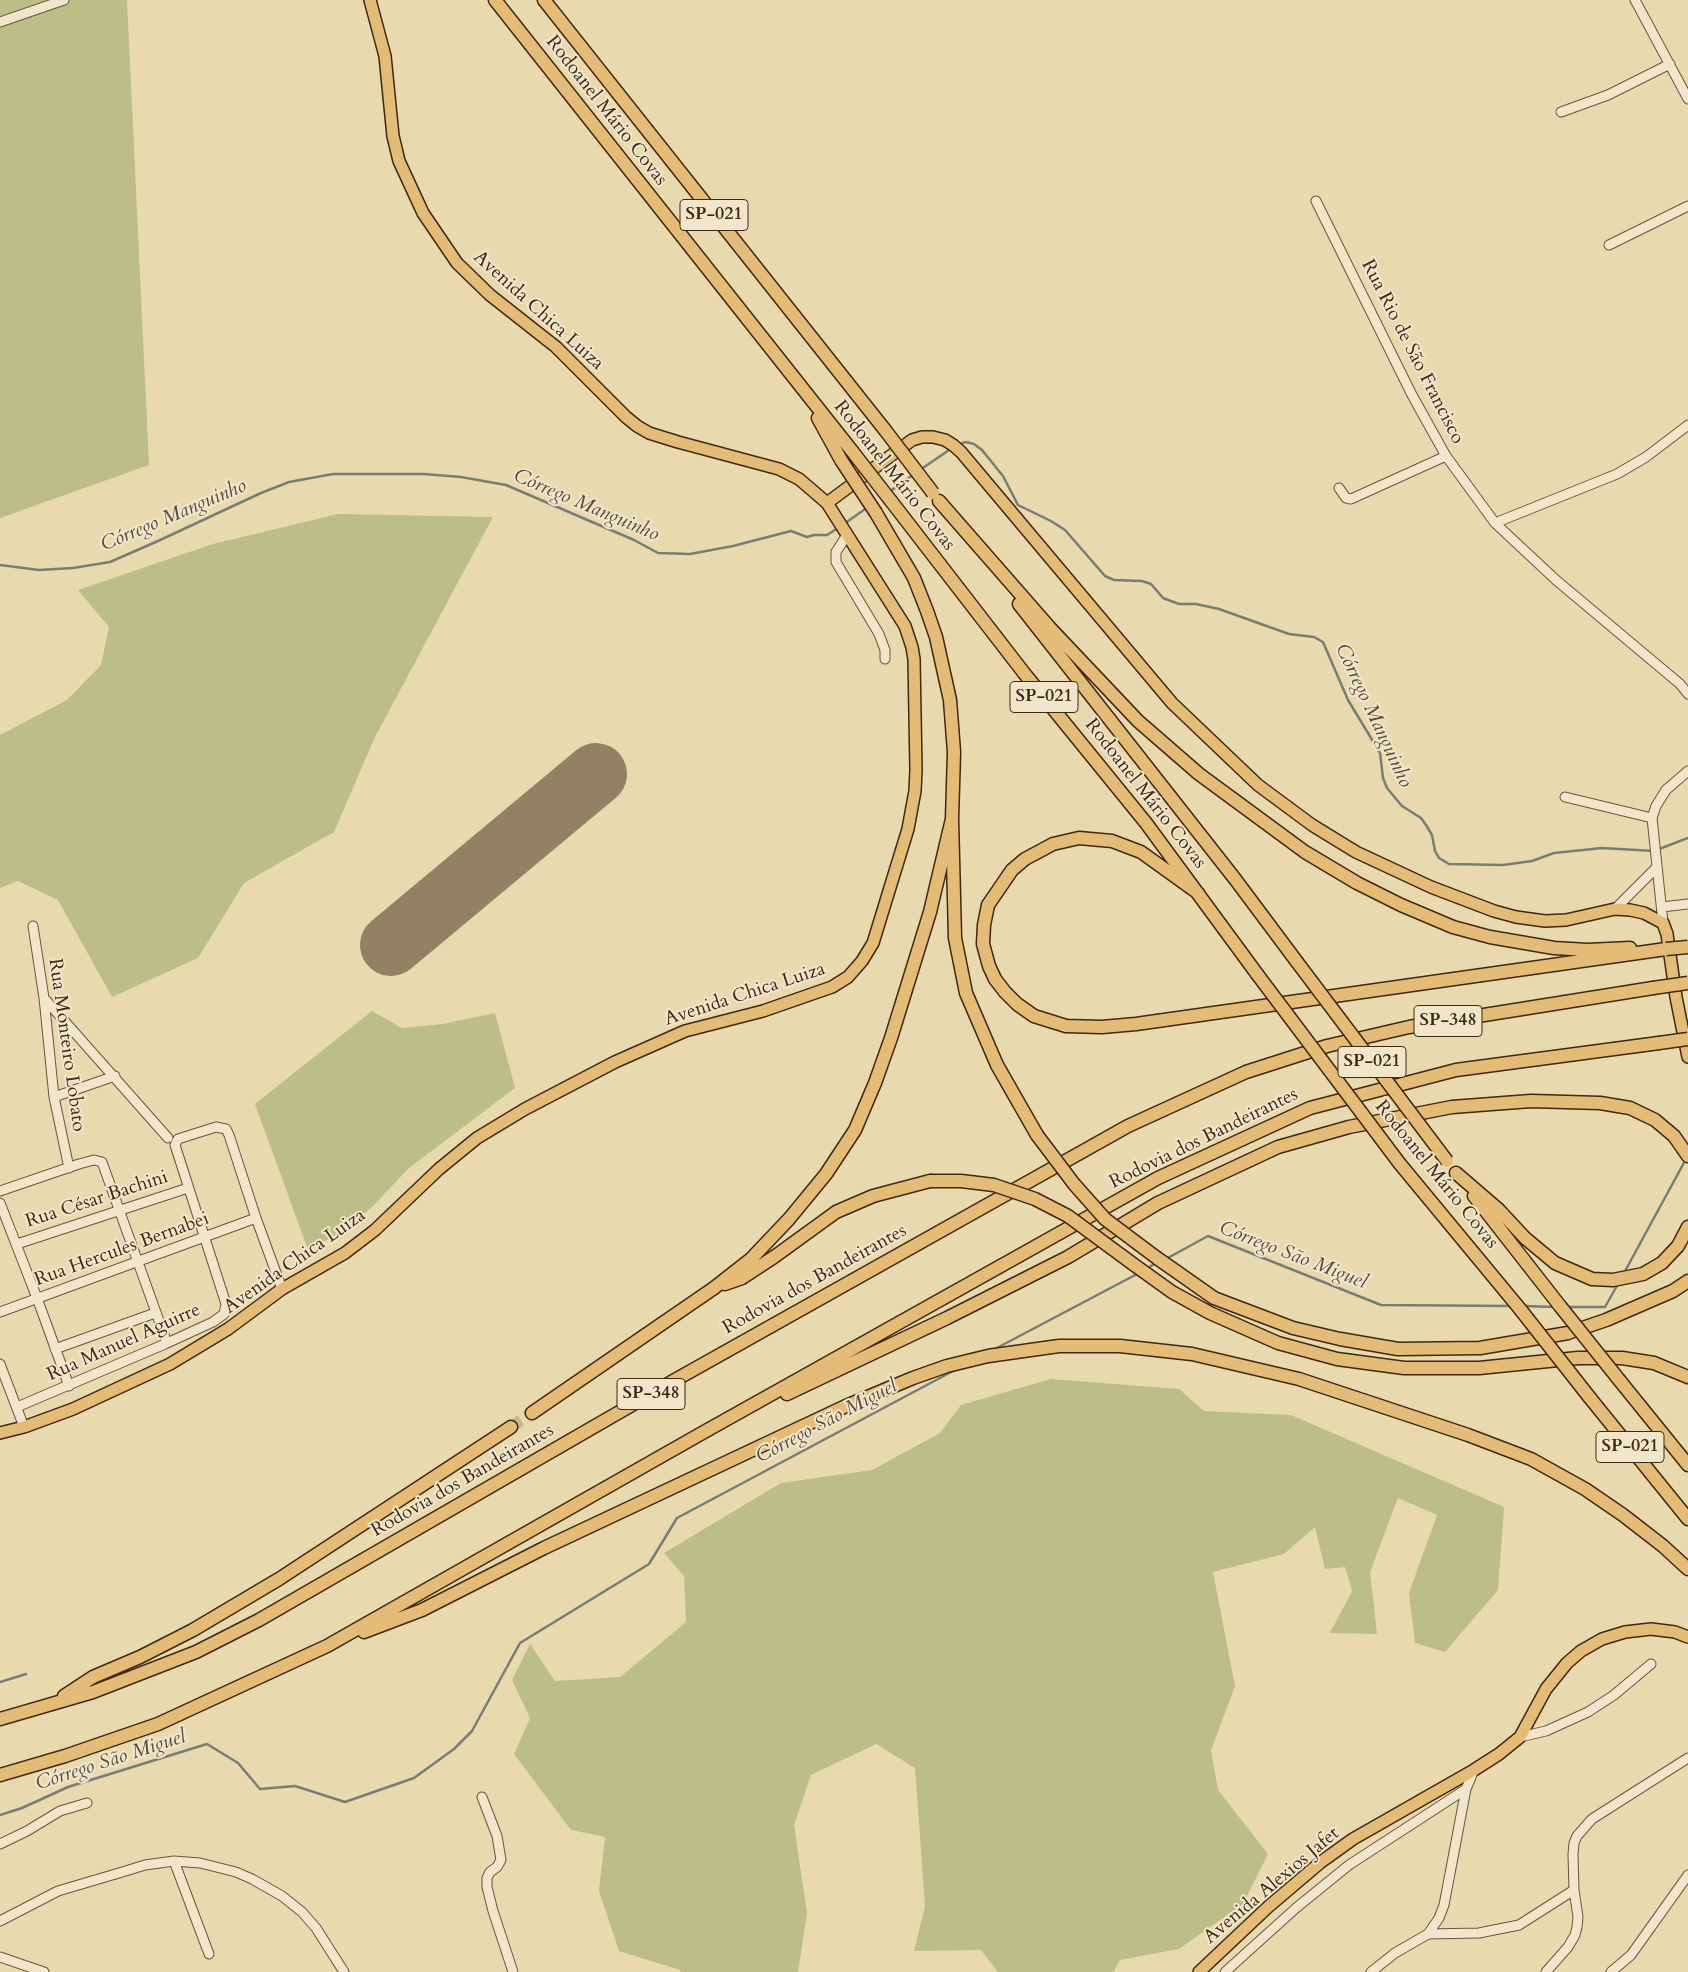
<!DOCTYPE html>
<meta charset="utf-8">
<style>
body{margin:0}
canvas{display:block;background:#e9d9af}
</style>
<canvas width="1688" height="1972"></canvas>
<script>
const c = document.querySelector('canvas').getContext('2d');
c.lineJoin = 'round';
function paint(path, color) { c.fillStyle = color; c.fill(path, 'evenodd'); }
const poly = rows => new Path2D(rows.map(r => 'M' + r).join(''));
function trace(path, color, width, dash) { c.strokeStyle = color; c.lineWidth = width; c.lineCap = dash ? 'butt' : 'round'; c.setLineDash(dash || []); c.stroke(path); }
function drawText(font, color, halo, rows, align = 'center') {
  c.font = font + ' Cardo,serif'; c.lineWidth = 4; c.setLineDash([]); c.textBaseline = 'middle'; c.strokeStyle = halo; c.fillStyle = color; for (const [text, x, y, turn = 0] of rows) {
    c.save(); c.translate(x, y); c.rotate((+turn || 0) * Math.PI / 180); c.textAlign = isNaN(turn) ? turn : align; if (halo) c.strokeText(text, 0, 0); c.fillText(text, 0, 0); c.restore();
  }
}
const green = poly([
 [0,0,127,0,149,465,0,518],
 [338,514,493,517,375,737,334,832,244,883,198,958,112,997,58,900,18,881,0,888,0,735,67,700,101,665,109,627,78,590,213,544],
 [372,1011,402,1028,443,1024,495,1013,515,1088,409,1168,373,1206,337,1237,307,1247,255,1104],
 [1051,1379,1179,1389,1204,1411,1291,1415,1504,1507,1498,1590,1445,1652,1415,1643,1409,1593,1437,1515,1398,1498,1370,1572,1377,1634,1330,1633,1352,1591,1345,1567,1325,1569,1315,1527,1284,1554,1213,1572,1235,1686,1211,1750,1218,1790,1268,1854,1243,1904,1179,1949,1120,1960,1113,1972,998,1972,981,1950,914,1951,925,1906,915,1768,876,1744,811,1775,794,1825,807,1913,798,1972,681,1972,680,1970,619,1951,599,1891,605,1837,571,1830,514,1754,530,1718,512,1680,530,1644,555,1681,620,1677,686,1622,684,1576,664,1553,781,1483,872,1470,940,1433,961,1405]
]);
const stream = poly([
 [957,445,966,442,974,444,982,450,1003,476,1018,505,1051,521,1065,530,1105,576,1114,580,1142,581,1151,584,1163,598,1179,604,1196,604,1219,609,1289,634,1314,637,1323,642,1348,700,1380,753,1383,778,1387,788,1402,806,1421,818,1426,825,1432,835,1435,851,1439,858,1449,864,1503,865,1532,861,1554,853,1602,848,1654,851,1688,838],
 [920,470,952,448],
 [889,492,913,475],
 [844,524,868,507],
 [0,565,39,570,73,568,110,562,158,541,261,493,289,482,333,474,424,474,461,477,506,485,634,540,658,553,690,554,733,546,791,531,807,537,814,535,827,535,838,528],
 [1166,1259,1208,1236,1381,1305,1511,1306],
 [1146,1269,1156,1263],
 [1624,1273,1686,1159],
 [1524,1306,1554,1307],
 [1567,1307,1605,1307,1618,1284],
 [993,1350,1139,1273],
 [0,1682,26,1674],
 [0,1815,22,1808,68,1787,207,1744,238,1763,260,1789,295,1786,345,1802,414,1778,454,1749,472,1731,520,1643,649,1564,677,1518,955,1370]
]);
const runway = poly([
 [391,945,596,774]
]);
const highwayTunnel = poly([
 [511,1427,532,1413]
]);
const minor = poly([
 [1635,0,1688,99],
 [0,22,64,0],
 [1561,112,1608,95,1670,64],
 [1316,201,1412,395,1446,456,1495,523,1556,580,1680,684,1688,694],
 [1609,245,1688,206],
 [1339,488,1346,498,1351,499,1446,456],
 [1495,523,1617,474,1646,457,1688,425],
 [847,535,836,552,836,562,879,634,885,650,885,659],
 [1565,797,1652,818],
 [1662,907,1688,904],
 [1615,909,1656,868],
 [1663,923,1652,818,1656,806,1666,790,1688,771],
 [33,926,44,998,54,1097,69,1168],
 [44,998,168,1138],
 [54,1097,115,1076],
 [0,1191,79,1164,94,1160,102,1162,167,1343],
 [0,1203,37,1298,69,1386],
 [17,1244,188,1188],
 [0,1312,256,1218],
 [55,1349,155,1313],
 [0,1364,24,1427],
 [17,1407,165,1344,213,1322,224,1314,226,1304,175,1145,178,1139,216,1127,226,1129,229,1135,256,1218,282,1289],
 [1520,1737,1546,1731,1588,1712,1614,1695,1651,1664],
 [482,1797,497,1836,501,1860,497,1867,490,1872,487,1878,487,1887,493,1911,513,1972],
 [0,1844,27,1831,60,1811,87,1803],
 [174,1861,209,1954],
 [0,1921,58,1891,119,1873,145,1865,174,1861,200,1863,236,1872,252,1879,282,1896,302,1912,316,1928,344,1972],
 [1428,1934,1479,1933,1519,1925,1574,1890],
 [0,1957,44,1972],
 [1225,1972,1296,1908,1349,1865,1466,1789,1474,1770],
 [1371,1972,1395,1953,1428,1934,1439,1918,1444,1905,1466,1789],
 [1546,1972,1568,1947,1575,1935,1577,1927,1578,1917,1574,1890,1573,1854,1574,1843,1577,1836,1592,1819,1688,1758],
 [1611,1972,1631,1955,1688,1875]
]);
const major = poly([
 [827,503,912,440,922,437,933,437,945,440,953,445,961,452,1172,703,1258,785,1312,825,1356,852,1431,887,1494,911,1516,917,1545,921,1566,920,1615,909,1630,910,1644,913,1663,923,1667,934,1676,997,1688,1057],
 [0,1433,24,1427,73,1409,170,1364,228,1329,282,1289,345,1253,375,1230,439,1169,477,1138,525,1109,615,1062,685,1031,763,1011,832,987,848,977,862,961,873,943,908,829,915,791,916,770,914,659,912,647,905,626,827,503,799,479,779,469,678,442,649,433,637,426,626,417,556,347,490,295,457,263,423,213,399,161,393,136,385,56,370,0],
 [1199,1972,1268,1907,1321,1862,1353,1839,1474,1770,1499,1754,1520,1737,1546,1689,1567,1663,1581,1651,1602,1639,1625,1632,1651,1629,1675,1632,1688,1637]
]);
const highway = poly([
 [495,0,852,451],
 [544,0,885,430],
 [818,418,841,460],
 [891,501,1024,673,1146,823,1257,974],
 [939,501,1050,628,1138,721,1199,774,1305,852,1357,883,1401,905,1453,927,1490,937,1554,948,1588,950,1630,948],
 [876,513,914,578,927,611,936,637,950,700,954,752,952,819,955,938,966,993,997,1065,1037,1135],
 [1019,604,1235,879,1297,962],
 [1198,893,1141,852,1112,841,1079,838,1053,844,1025,859,1012,870,988,905,984,925,983,944,989,966,995,979,1005,992,1017,1004,1034,1016,1066,1026,1102,1027,1136,1024,1666,949],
 [1400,1164,1520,1309],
 [1456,1173,1499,1210,1525,1238,1555,1263,1592,1279,1613,1280,1643,1274,1662,1263,1678,1246,1688,1227],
 [1474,1196,1560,1306],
 [1157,1258,1214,1298,1293,1328,1340,1339,1398,1349,1480,1348,1568,1333,1606,1320,1673,1291,1688,1281],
 [1133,1264,1172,1292,1210,1313,1278,1343,1337,1359,1404,1368,1479,1368,1578,1358,1622,1358,1654,1363,1688,1377],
 [725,1284,742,1278,774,1257,836,1212,873,1196,930,1181],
 [1620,1381,1688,1465],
 [787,1394,947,1318,1068,1257,1158,1203,1278,1147,1349,1127,1452,1107,1531,1101,1600,1103,1630,1108,1655,1120,1674,1136,1688,1156],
 [1590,1398,1688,1519],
 [532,1413,714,1288,751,1259,789,1219,826,1174,855,1130,875,1083,891,1038,930,912,952,819],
 [364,1632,422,1610,544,1548,846,1406,913,1378,947,1366,988,1356,1059,1346,1120,1346,1192,1354,1299,1379,1468,1435,1531,1459,1585,1489,1623,1515,1663,1546,1688,1569],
 [64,1696,93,1677,140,1657,193,1630,279,1579,511,1427],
 [0,1719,93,1692,196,1652,259,1620,675,1380,1128,1126,1246,1072,1327,1046,1409,1027,1653,988],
 [0,1775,65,1756,158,1724,327,1646,704,1432,1158,1178,1310,1108,1456,1070,1659,1043]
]);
const highwayBridge = poly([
 [885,430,933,493],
 [852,451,891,501],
 [841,460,876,513],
 [1666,949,1688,947],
 [1297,962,1447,1161],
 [1257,974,1400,1164],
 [1653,988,1688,983],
 [1659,1043,1688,1039],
 [1037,1135,1074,1184,1105,1219,1157,1258],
 [930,1181,961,1181,994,1185,1035,1199,1068,1216,1133,1264],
 [1560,1306,1620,1381],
 [1520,1309,1590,1398]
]);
const shields = [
 [714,215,68],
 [1044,697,68],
 [1448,1021,68],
 [1372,1062,68],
 [651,1394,68],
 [1630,1447,68]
];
const shieldNames = [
 ["SP-021",714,215],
 ["SP-021",1044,697],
 ["SP-348",1448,1021],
 ["SP-021",1372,1062],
 ["SP-348",651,1394],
 ["SP-021",1630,1447]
];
const streetNames = [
 ["Rodoanel Mário Covas",606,111,52],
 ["Avenida Chica Luiza",538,311,42],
 ["Rua Rio de São Francisco",1412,352,63],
 ["Rodoanel Mário Covas",894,476,52],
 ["Rodoanel Mário Covas",1145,794,52],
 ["Avenida Chica Luiza",745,995,-18],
 ["Rua Monteiro Lobato",66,1045,82],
 ["Rodovia dos Bandeirantes",1204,1139,-26],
 ["Rodoanel Mário Covas",1436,1175,51],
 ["Rua César Bachini",97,1200,-18],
 ["Rua Hercules Bernabei",122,1250,-20],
 ["Avenida Chica Luiza",295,1262,-35],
 ["Rodovia dos Bandeirantes",815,1280,-29],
 ["Rua Manuel Aguirre",124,1343,-24],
 ["Rodovia dos Bandeirantes",463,1481,-30],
 ["Avenida Alexios Jafet",1272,1886,-40]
];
const waterNames = [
 ["Córrego Manguinho",586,506,23],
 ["Córrego Manguinho",174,516,-23],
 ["Córrego Manguinho",1373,716,65],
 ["Córrego São Miguel",1293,1256,21],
 ["Córrego São Miguel",827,1422,-28],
 ["Córrego São Miguel",111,1761,-18]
];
paint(green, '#bcbe87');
trace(stream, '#777e75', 2.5);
trace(runway, '#948062', 62);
trace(highwayTunnel, '#c7b690', 12, [12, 6]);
trace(minor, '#6a543b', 11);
trace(major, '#3f2814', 14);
trace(highway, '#3f2814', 15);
trace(minor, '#f1e6cb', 9);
trace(major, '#e4bc78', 11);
trace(highway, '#e4bc78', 12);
trace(highwayBridge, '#3f2814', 15, []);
trace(highwayBridge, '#e4bc78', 12);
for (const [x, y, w] of shields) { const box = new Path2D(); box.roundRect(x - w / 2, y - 15.5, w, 31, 4); c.fillStyle = '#f1e6cb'; c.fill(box); trace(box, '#3f2814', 1); }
drawText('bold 18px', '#3f2814', null, shieldNames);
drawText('19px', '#3f2814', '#f1e6cb', streetNames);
drawText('italic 20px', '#564c3c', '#f1e6cb', waterNames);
</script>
